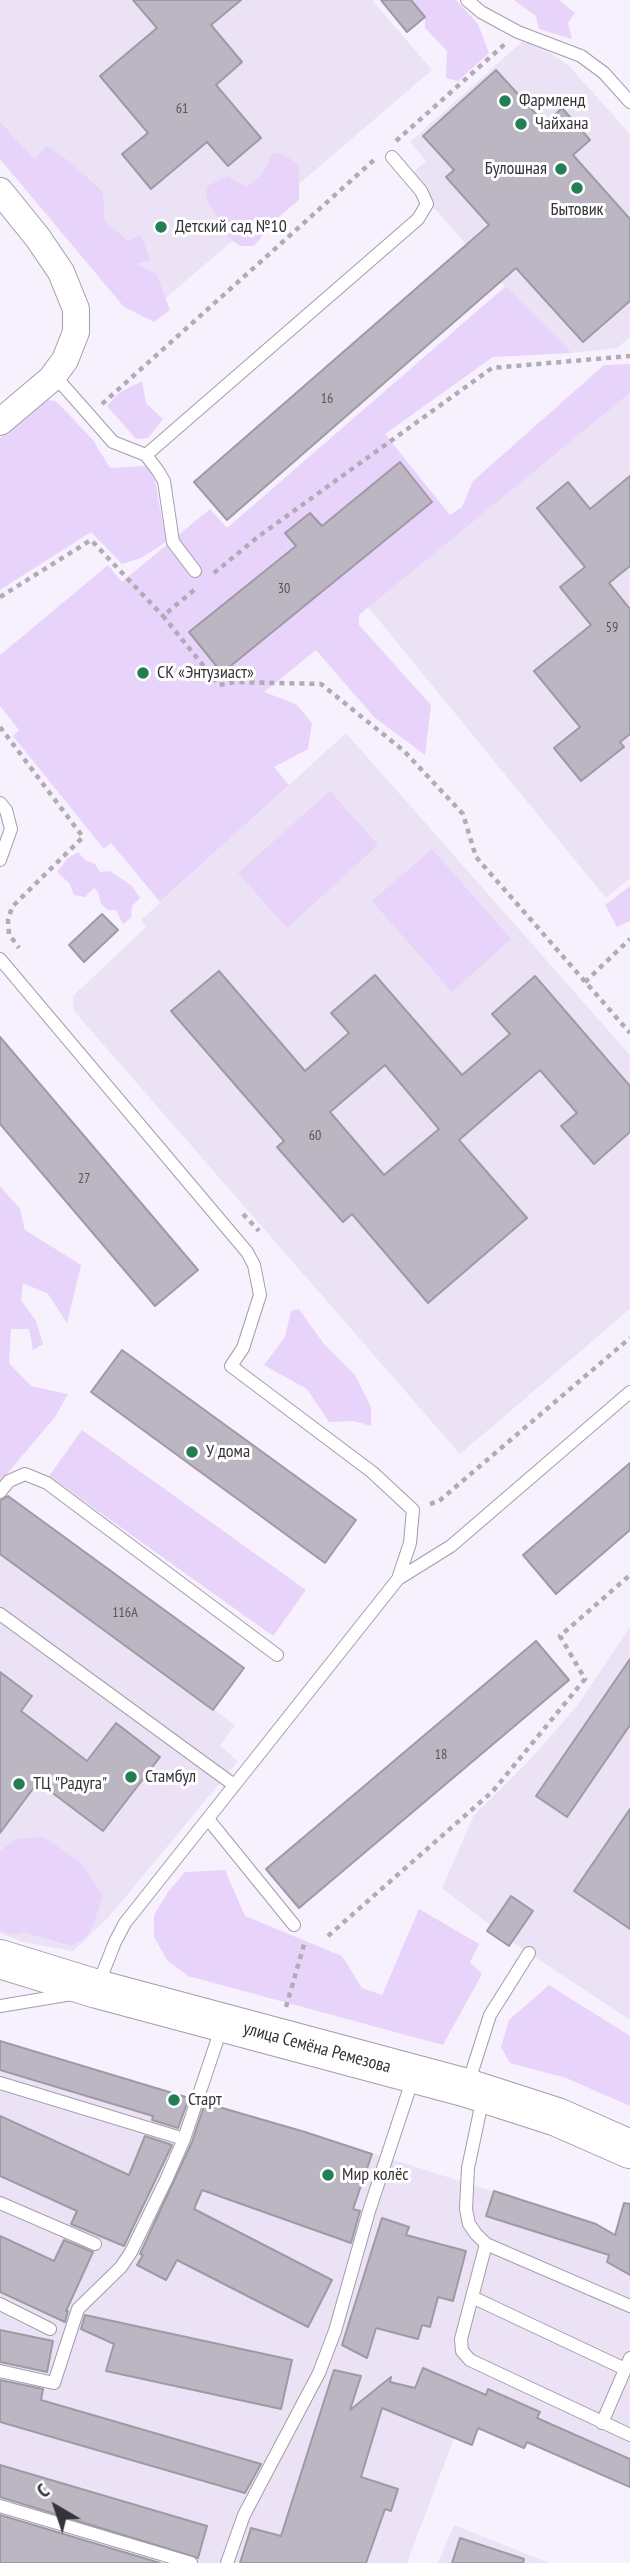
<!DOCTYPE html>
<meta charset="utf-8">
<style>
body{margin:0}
#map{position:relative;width:630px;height:2563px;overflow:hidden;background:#f7f0fd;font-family:"PT Sans Narrow",sans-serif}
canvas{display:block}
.north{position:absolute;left:21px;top:2472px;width:70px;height:70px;-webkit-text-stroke:5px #fff;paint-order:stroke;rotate:321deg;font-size:19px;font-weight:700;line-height:28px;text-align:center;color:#353338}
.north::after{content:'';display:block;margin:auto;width:24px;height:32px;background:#353338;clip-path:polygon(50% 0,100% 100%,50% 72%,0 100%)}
</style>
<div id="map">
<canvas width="630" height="2563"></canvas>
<div class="north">С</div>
</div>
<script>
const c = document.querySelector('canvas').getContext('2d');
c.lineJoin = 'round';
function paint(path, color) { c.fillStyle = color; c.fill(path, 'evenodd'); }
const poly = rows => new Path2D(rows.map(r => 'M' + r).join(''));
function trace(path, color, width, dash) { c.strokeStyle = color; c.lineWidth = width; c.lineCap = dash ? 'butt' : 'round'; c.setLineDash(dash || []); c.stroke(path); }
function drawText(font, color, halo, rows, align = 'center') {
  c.font = font + ' "PT Sans Narrow",sans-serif'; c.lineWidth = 6; c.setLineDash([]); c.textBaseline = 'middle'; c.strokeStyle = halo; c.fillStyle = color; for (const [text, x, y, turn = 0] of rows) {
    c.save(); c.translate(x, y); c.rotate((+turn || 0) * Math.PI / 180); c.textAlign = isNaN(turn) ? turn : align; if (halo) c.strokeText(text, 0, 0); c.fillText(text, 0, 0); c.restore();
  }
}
const built = poly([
 [0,0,372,0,432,70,147,314,0,141],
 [524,40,541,46,570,67,630,134,630,337,617,348,572,353,506,286,500,282,407,178,426,161,410,142],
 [630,393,630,878,606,898,368,607],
 [346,733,630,1055,630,1309,460,1454,74,1011,73,996,146,927,141,920],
 [0,1554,235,1725,220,1746,238,1761,108,1918,73,1951,23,1942,0,1933],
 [630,1627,630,2020,512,1942,509,1946,487,1931,490,1925,442,1888,474,1815,528,1762,577,1706],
 [0,2041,305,2132,596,2224,630,2243,630,2487,531,2444,524,2448,479,2429,472,2445,454,2438,407,2563,0,2563],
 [454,2525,549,2563,438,2563]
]);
const green = poly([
 [411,0,456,0,478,24,489,53,458,81,446,78,447,51,425,28,425,17],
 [514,0,559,0,575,13,568,23,572,39,539,29,536,16],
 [0,122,34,159,47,146,70,162,103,192,105,221,128,241,141,235,150,260,135,264,156,273,170,310,154,322,124,307,0,159],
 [273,152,286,156,299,165,299,200,275,220,254,246,240,246,220,231,221,221,207,202,206,187,227,176,246,187,263,174],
 [506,286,572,353,493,357,385,434,450,515,462,507,473,481,604,365,630,364,630,393,359,615,359,625,431,705,425,755,374,717,316,650,264,692,296,704,312,723,308,749,274,767,289,785,160,902,111,843,104,849,13,736,19,730,0,706,0,655,108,565,122,582,210,509,227,528],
 [142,381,146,403,163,419,148,438,136,439,107,406,119,393],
 [35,399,56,401,93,440,110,468,147,466,155,480,166,542,141,558,122,564,91,532,0,590,0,438,9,434,11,421],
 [330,791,378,845,287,928,238,873],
 [432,849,511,939,452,992,372,901],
 [78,852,85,860,95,864,100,872,110,871,132,886,140,898,132,906,131,918,123,924,116,910,108,910,101,904,98,892,94,888,85,897,74,895,69,883,57,872,67,859],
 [630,886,630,921,617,927,605,905],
 [0,1186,20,1209,25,1230,81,1265,67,1323,48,1294,23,1283,21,1300,36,1321,43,1344,33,1350,29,1329,11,1329,9,1363,31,1386,68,1394,55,1417,0,1482],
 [299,1309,324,1344,355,1375,371,1407,371,1426,354,1421,329,1422,307,1389,264,1365,285,1337,291,1311],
 [82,1430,306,1590,273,1636,49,1476],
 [44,1837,80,1862,103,1896,92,1928,85,1938,72,1946,22,1932,14,1935,0,1930,0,1851,16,1839],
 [225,1870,245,1916,342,1956,362,1988,382,1995,419,1909,479,1944,470,1962,482,1974,443,2045,188,1976,167,1960,154,1937,154,1915,168,1892,185,1872],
 [549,1985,630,2036,630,2106,566,2078,510,2063,501,2047,509,2020]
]);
const building = poly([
 [133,0,241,0,211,25,242,62,216,85,261,138,228,166,207,142,151,189,122,154,148,133,100,76,157,28,133,0],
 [381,0,411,0,425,17,407,32,381,0],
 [496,70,545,124,562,108,590,140,573,155,630,219,630,301,583,342,516,268,227,520,194,482,489,225,446,177,454,170,423,136,496,70],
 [400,462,432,502,222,673,189,632,296,546,285,533,310,513,322,526,400,462],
 [630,476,630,566,609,583,630,609,630,734,620,742,624,747,581,781,554,748,580,727,534,671,591,625,560,587,585,567,537,508,568,482,590,509,630,476],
 [102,914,118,930,84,962,69,945,102,914],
 [219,971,305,1071,349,1033,331,1013,375,975,462,1075,510,1034,492,1014,535,976,630,1086,630,1132,594,1164,561,1126,577,1113,540,1070,459,1140,527,1218,428,1303,352,1214,343,1222,277,1147,284,1141,171,1011,219,971],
 [385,1065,439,1129,384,1175,330,1112,385,1065],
 [0,1037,198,1270,155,1306,0,1124,0,1037],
 [122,1350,356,1520,325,1563,91,1392,122,1350],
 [630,1463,630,1530,556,1594,523,1555,630,1463],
 [8,1496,244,1668,213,1710,0,1554,0,1501,8,1496],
 [536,1641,569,1680,299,1908,266,1869,536,1641],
 [630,1659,630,1725,567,1817,536,1796,630,1659],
 [0,1672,32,1696,21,1711,87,1761,116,1723,160,1757,103,1831,38,1782,0,1833,0,1672],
 [630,1809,630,1929,574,1891,630,1809],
 [511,1896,533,1911,509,1946,487,1931,511,1896],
 [0,2041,189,2098,178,2128,152,2120,153,2116,0,2070,0,2041],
 [205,2103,305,2132,372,2154,353,2209,360,2211,351,2243,202,2190,194,2209,332,2280,308,2327,177,2260,166,2280,137,2265,143,2255,140,2254,192,2142,205,2103],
 [0,2116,129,2175,145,2136,172,2145,124,2246,71,2224,77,2211,0,2176,0,2116],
 [494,2191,596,2224,615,2235,624,2203,630,2204,630,2275,607,2262,609,2255,486,2216,494,2191],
 [382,2218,409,2227,406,2235,466,2251,453,2301,438,2297,430,2327,422,2325,418,2339,376,2328,367,2358,342,2345,382,2218],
 [0,2236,54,2261,64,2240,93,2252,66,2311,68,2311,65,2322,0,2292,0,2236],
 [85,2315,292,2360,281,2409,106,2371,114,2344,81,2329,85,2315],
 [0,2330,53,2341,47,2372,0,2362,0,2330],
 [423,2368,486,2395,488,2389,540,2412,537,2418,630,2459,630,2487,527,2442,524,2448,478,2428,472,2445,382,2408,361,2477,398,2489,391,2511,385,2509,366,2563,240,2563,251,2528,281,2536,334,2370,361,2376,350,2410,391,2377,390,2382,415,2388,423,2368],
 [0,2380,43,2389,41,2400,261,2464,245,2493,0,2422,0,2380],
 [0,2465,207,2526,198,2558,0,2497,0,2465],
 [0,2515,160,2563,0,2563,0,2515],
 [460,2538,524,2559,523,2563,452,2563,460,2538]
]);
const path = poly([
 [396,141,505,44],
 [102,404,374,160],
 [214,573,259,536,492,368,630,356],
 [194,590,163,616,219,685,235,682,321,684,404,751,463,814,476,857,630,1033],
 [0,597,91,540,163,616],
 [0,727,83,837,12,907,8,920,9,934,19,948],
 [585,982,630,939],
 [243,1214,259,1231],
 [430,1504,439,1501,630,1338],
 [328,1936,493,1791,585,1679,560,1636,630,1575],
 [286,2007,305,1941]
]);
const service = poly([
 [467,0,481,12,518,32,581,56,604,73,630,102],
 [54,375,113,442,146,455,158,471,164,481,173,542,195,571],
 [146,455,418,219,427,204,421,191,392,157],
 [0,803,6,810,11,829,0,860],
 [0,959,247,1252,254,1265,260,1295,243,1348,231,1366,372,1472,413,1510,410,1543,398,1579,125,1923,115,1942,98,1985],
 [0,1492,9,1481,25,1474,47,1483,277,1655],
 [398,1579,451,1546,630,1392],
 [0,1614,234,1785],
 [208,1819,294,1925],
 [0,2006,72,1994],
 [0,2083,184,2139],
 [468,2084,490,2015,529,1953],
 [483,2097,468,2168,466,2209,469,2224,476,2234,486,2244,630,2306],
 [0,2203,95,2244],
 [486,2244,461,2339,462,2351,470,2360,630,2435],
 [472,2297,625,2369],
 [0,2304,50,2329],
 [0,2371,54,2383,78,2309,121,2267,131,2252,166,2180,184,2139,222,2026],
 [602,2423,630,2358],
 [0,2506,191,2563],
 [227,2563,244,2515,319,2373,335,2331,369,2211,413,2078]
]);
const minor = poly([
 [0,191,38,238,61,272,76,309,76,332,65,360,51,379,0,422]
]);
const primary = poly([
 [0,1959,97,1989,467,2088,557,2117,630,2149]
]);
const markers = [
 [505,101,7,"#237e54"],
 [521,124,7,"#237e54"],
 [561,169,7,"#237e54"],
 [577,188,7,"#237e54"],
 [161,227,7,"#237e54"],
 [143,673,7,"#237e54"],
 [192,1452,7,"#237e54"],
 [131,1777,7,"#237e54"],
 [19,1784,7,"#237e54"],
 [174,2100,7,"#237e54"],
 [328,2175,7,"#237e54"]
];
const numberNames = [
 ["61",182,109],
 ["16",327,399],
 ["30",284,589],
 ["59",612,628],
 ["60",315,1136],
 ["27",84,1179],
 ["116А",125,1613],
 ["18",441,1755]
];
const poiNames = [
 ["Фармленд",519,101],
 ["Чайхана",535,124],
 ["Булошная",547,169,"right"],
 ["Бытовик",577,210,"center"],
 ["Детский сад №10",175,227],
 ["СК «Энтузиаст»",157,673],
 ["У дома",206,1452],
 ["Стамбул",145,1777],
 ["ТЦ \"Радуга\"",33,1784],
 ["Старт",188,2100],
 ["Мир колёс",342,2175]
];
const streetNames = [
 ["улица Семёна Ремезова",317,2048,15]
];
paint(built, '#ece2f6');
paint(green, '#e8d4fa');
paint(building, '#bcb6c2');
trace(building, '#9f99a5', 2);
trace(service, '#a39da9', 14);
trace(minor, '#a39da9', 28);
trace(primary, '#a39da9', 40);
trace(path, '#b1abb5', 4.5, [5, 5]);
trace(service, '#fff', 12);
trace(minor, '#fff', 26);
trace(primary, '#fff', 38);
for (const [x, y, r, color] of markers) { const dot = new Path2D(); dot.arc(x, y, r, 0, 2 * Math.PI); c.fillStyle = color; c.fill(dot); trace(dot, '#fff', 2.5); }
drawText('14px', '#57545a', null, numberNames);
drawText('18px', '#353338', '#fff', poiNames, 'left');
drawText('18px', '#353338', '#fff', streetNames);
</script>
